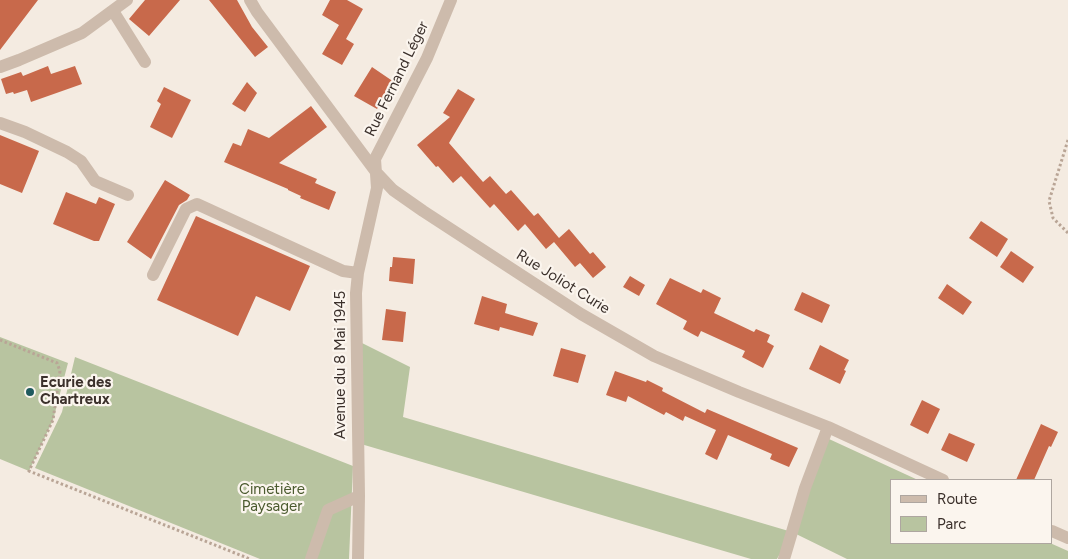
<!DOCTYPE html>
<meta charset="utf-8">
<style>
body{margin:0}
#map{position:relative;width:1068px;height:559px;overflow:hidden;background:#f4ebe1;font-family:Figtree,sans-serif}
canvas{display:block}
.legend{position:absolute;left:890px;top:479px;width:162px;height:65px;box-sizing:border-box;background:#fbf5ee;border:1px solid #aea6a0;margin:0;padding:6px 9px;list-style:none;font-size:15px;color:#3b302b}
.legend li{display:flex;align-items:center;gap:10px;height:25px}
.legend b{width:25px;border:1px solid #aea6a0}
</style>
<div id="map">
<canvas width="1068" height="559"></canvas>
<ul class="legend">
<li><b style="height:6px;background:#cdbbac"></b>Route</li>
<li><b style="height:14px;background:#b8c4a0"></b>Parc</li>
</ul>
</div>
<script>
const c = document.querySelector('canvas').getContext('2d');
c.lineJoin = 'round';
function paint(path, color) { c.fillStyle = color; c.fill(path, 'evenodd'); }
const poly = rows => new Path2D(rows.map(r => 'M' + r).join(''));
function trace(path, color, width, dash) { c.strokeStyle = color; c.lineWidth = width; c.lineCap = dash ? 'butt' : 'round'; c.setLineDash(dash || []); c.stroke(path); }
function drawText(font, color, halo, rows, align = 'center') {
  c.font = font + ' Figtree,sans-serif'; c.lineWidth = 4.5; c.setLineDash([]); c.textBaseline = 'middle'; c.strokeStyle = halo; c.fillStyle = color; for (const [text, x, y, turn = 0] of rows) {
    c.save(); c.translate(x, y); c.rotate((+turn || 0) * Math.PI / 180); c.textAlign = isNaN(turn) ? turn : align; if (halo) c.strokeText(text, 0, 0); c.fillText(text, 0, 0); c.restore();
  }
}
const green = poly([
 [0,337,68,363,53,420,29,471,0,459],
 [362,343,410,367,403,417,792,532,829,439,918,480,892,480,892,543,1050,543,1068,551,1068,559,847,559,792,532,777,559,751,559,361,444],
 [75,357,353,466,349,559,260,559,35,468,62,412]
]);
const building = poly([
 [0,0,38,0,0,50],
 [145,0,180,0,149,36,129,19],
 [209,0,237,0,252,27,268,47,255,57],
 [330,0,347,0,363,9,346,39,354,44,342,65,322,54,339,25,322,15],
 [48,66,51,74,75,66,82,84,31,102,27,90,14,94,13,92,6,94,1,79,21,72,23,76],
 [372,67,394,82,377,109,354,96],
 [247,82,257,93,245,112,232,104],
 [164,87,191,100,172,138,150,127,161,104,157,101],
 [458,89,475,99,449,143,483,182,490,176,506,194,511,190,534,216,538,213,559,238,569,229,590,254,593,252,606,267,593,278,580,263,575,267,554,242,546,249,525,224,518,231,494,204,490,208,461,176,453,183,438,166,436,167,417,145,450,117,443,113],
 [311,106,327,127,279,163,317,179,315,183,336,192,329,210,300,198,301,196,288,190,288,189,224,162,233,143,241,146,248,129,269,138],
 [0,135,39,151,22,193,0,184],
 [165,180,190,195,187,200,179,205,151,259,127,242],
 [66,192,96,204,99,197,115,204,99,241,94,241,53,224],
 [196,216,310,266,290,311,256,296,238,336,157,300],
 [981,221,1008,239,997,257,969,238],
 [1011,251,1034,267,1023,283,1000,267],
 [393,257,415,259,413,284,389,281,390,267,392,267],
 [630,276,645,285,639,296,623,287],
 [670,278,701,293,703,289,721,298,714,313,754,332,756,329,770,335,767,342,774,346,763,368,742,357,745,351,701,331,698,337,683,329,687,321,656,304],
 [947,284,972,302,963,315,938,298],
 [802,292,830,305,822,323,794,310],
 [482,296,507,304,505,313,538,323,533,336,500,327,499,331,474,324],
 [386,309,406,312,403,342,382,340],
 [820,345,849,360,844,370,846,371,840,384,809,369],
 [561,348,586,355,578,383,553,376],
 [615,371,646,382,647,380,663,388,662,391,705,413,707,409,798,448,789,467,770,459,772,454,728,435,717,460,705,454,716,430,685,416,683,421,666,412,664,415,628,396,626,402,606,395],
 [922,400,940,409,928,434,910,425],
 [1041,424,1058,432,1051,447,1049,446,1034,480,1016,480],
 [949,433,975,444,967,462,941,450]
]);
const path = poly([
 [1068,140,1049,201,1053,218,1068,233],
 [0,340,57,363,60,371,53,420,29,471,250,559]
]);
const minor = poly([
 [250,0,257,12,376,172,393,190,423,211,581,314,654,356,739,392,828,427,943,480],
 [113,11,145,62],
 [0,67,19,60,82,33,127,0],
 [0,123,25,132,67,152,81,161,95,181,128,195],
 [153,275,186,209,197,204,343,271,358,273],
 [1052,531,1068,538],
 [311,559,328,510,359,496],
 [358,559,359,496,356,293,358,273,377,188,375,159,427,58,451,0],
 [784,559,805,488,828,427]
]);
const markers = [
 [30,392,5,"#1f5a5e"]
];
const streetNames = [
 ["Rue Fernand Léger",397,79,-64],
 ["Rue Joliot Curie",563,282,32],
 ["Avenue du 8 Mai 1945",341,365,-90]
];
const poiNames = [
 ["Ecurie des",40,383],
 ["Chartreux",40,400]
];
const parkNames = [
 ["Cimetière",272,490],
 ["Paysager",272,507]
];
paint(green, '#b8c4a0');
paint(building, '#c8694b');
trace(path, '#b9a596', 3, [2.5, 2.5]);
trace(minor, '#cdbbac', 12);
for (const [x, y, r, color] of markers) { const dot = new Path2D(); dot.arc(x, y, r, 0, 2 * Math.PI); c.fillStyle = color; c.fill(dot); trace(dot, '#fbf5ee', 2); }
drawText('15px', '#3b302b', '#fbf5ee', streetNames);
drawText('bold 15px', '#3b302b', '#fbf5ee', poiNames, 'left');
drawText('15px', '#4a5a2e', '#fbf5ee', parkNames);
</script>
